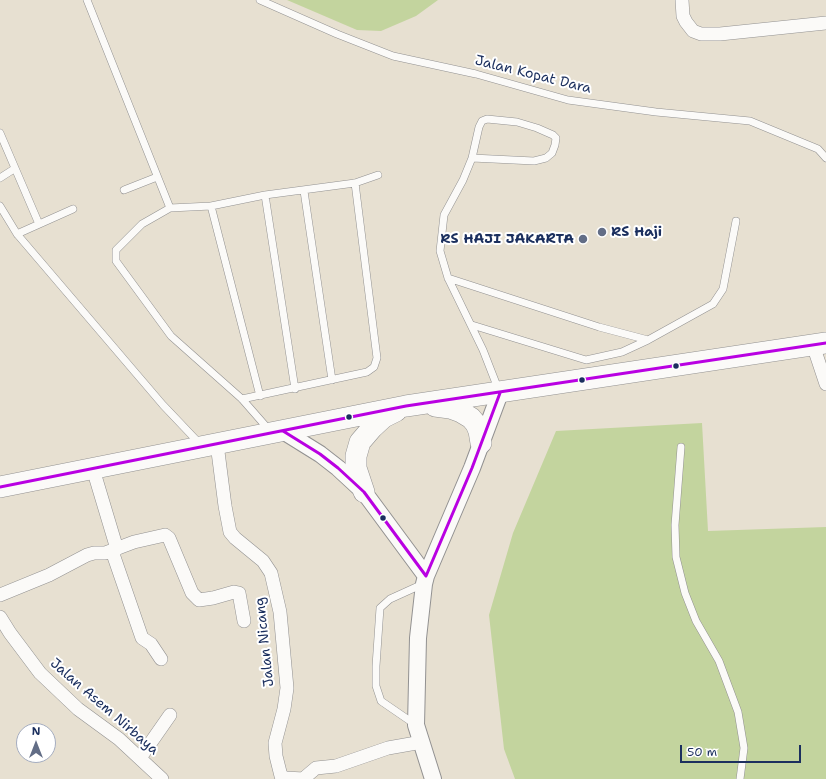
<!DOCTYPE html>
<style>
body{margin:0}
#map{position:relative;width:826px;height:779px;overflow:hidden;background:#e7e0d1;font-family:"Shantell Sans",sans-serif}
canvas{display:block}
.north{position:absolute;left:16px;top:723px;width:40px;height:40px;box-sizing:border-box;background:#fff;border:1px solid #a4acbf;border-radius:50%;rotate:0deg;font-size:11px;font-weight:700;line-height:16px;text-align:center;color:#1b2f5e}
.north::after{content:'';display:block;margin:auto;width:14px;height:18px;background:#626d86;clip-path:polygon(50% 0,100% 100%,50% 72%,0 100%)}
.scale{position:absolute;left:680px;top:745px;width:121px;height:18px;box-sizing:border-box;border:2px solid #1b2f5e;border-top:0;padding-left:5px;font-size:12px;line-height:14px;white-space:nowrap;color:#1b2f5e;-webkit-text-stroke:3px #fff;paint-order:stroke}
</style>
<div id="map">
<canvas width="826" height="779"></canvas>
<div class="north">N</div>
<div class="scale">50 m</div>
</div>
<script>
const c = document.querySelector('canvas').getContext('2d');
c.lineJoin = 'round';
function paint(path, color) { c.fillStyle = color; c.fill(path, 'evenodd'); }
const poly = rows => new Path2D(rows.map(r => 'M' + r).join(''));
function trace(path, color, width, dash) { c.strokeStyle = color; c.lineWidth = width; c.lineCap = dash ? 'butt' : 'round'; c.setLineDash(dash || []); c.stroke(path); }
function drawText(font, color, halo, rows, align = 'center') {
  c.font = font + ' "Shantell Sans",sans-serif'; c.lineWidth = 4; c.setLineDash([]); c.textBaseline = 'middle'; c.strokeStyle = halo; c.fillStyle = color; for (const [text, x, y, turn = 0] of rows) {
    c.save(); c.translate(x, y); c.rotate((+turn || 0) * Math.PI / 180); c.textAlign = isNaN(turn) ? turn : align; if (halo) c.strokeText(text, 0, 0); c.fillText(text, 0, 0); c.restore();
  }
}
const green = poly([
 [287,0,438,0,416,16,381,31,357,30],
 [702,423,708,531,826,527,826,779,515,779,504,749,489,615,513,533,556,431]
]);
const service = poly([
 [87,0,170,208],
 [260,0,337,34,393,56,476,74,568,100,656,112,750,121,818,149,826,158],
 [0,133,39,224],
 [472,158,479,127,482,121,487,119,517,122,537,128,553,135,556,138,555,145,552,153,546,158,534,161,472,158,463,180,444,215,440,251,448,278,483,350,499,391],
 [0,178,14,169],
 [124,190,157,177],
 [304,191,332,380],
 [265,195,295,389],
 [0,206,17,234,163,405,200,444],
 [211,206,260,396],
 [17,234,73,209],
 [448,278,599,327,648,340,713,304,723,289,736,221],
 [472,325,586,360,622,352,648,340],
 [242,399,367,372,374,367,377,358,355,183],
 [270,431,242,399,171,336,116,261,116,250,142,224,170,208,211,206,265,195,355,183,378,175],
 [681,447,675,525,676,557,685,593,696,621,719,661,738,712,744,748,740,779],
 [416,725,381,701,376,686,376,666,380,608,390,599,423,584]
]);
const minor = poly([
 [682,0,683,16,686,22,693,31,701,34,720,34,826,23],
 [813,345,826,384],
 [217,444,225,506,230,532,235,538,263,561,271,573,280,612,287,688,284,709,275,743,276,756,281,776,286,778,303,779,316,768,336,766,388,748,422,742],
 [93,469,117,549],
 [112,551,142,638,151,644,161,659],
 [0,595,49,575,87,555,94,553,105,553,134,542,165,535,169,538,192,593,199,600,213,598,234,592,239,593,244,621],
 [0,617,10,633,40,673,78,709,119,739,162,779],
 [140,758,170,715]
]);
const tertiary = poly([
 [283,431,320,454,338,468,364,492,426,576],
 [433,779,416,725,418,638,424,584,426,576,472,468,500,393]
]);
const primary = poly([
 [435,406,450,408,461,412,471,418,476,424,479,431,481,443],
 [0,487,406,406,826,343],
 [364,492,356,468,356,456,360,442,372,428,384,417,396,411]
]);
const bus1 = poly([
 [283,431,320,454,338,468,364,492,426,576,472,468,500,393],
 [0,487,406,406,826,343]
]);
const markers = [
 [602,232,5,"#626d86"],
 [583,239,5,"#626d86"],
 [676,366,3.5,"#1b2f5e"],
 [582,380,3.5,"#1b2f5e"],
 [349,417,3.5,"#1b2f5e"],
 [383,518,3.5,"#1b2f5e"]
];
const streetNames = [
 ["Jalan Kopat Dara",533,75,14],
 ["Jalan Nicang",265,642,-96],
 ["Jalan Asem Nirbaya",104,707,41]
];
const poiNames = [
 ["RS Haji",611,232],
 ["RS HAJI JAKARTA",574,239,"right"]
];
paint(green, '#c3d49e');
trace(service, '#929191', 8);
trace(minor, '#929191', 14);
trace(tertiary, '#929191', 18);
trace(primary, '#929191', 22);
trace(service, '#fbfaf8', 7);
trace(minor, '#fbfaf8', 13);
trace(tertiary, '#fbfaf8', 16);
trace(primary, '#fbfaf8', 21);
trace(bus1, '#b900e2', 3);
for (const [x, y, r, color] of markers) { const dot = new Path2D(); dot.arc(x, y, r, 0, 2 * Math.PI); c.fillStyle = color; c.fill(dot); trace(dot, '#fff', 1.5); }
drawText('14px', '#1b2f5e', '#fff', streetNames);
drawText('bold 14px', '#1b2f5e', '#fff', poiNames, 'left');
</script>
